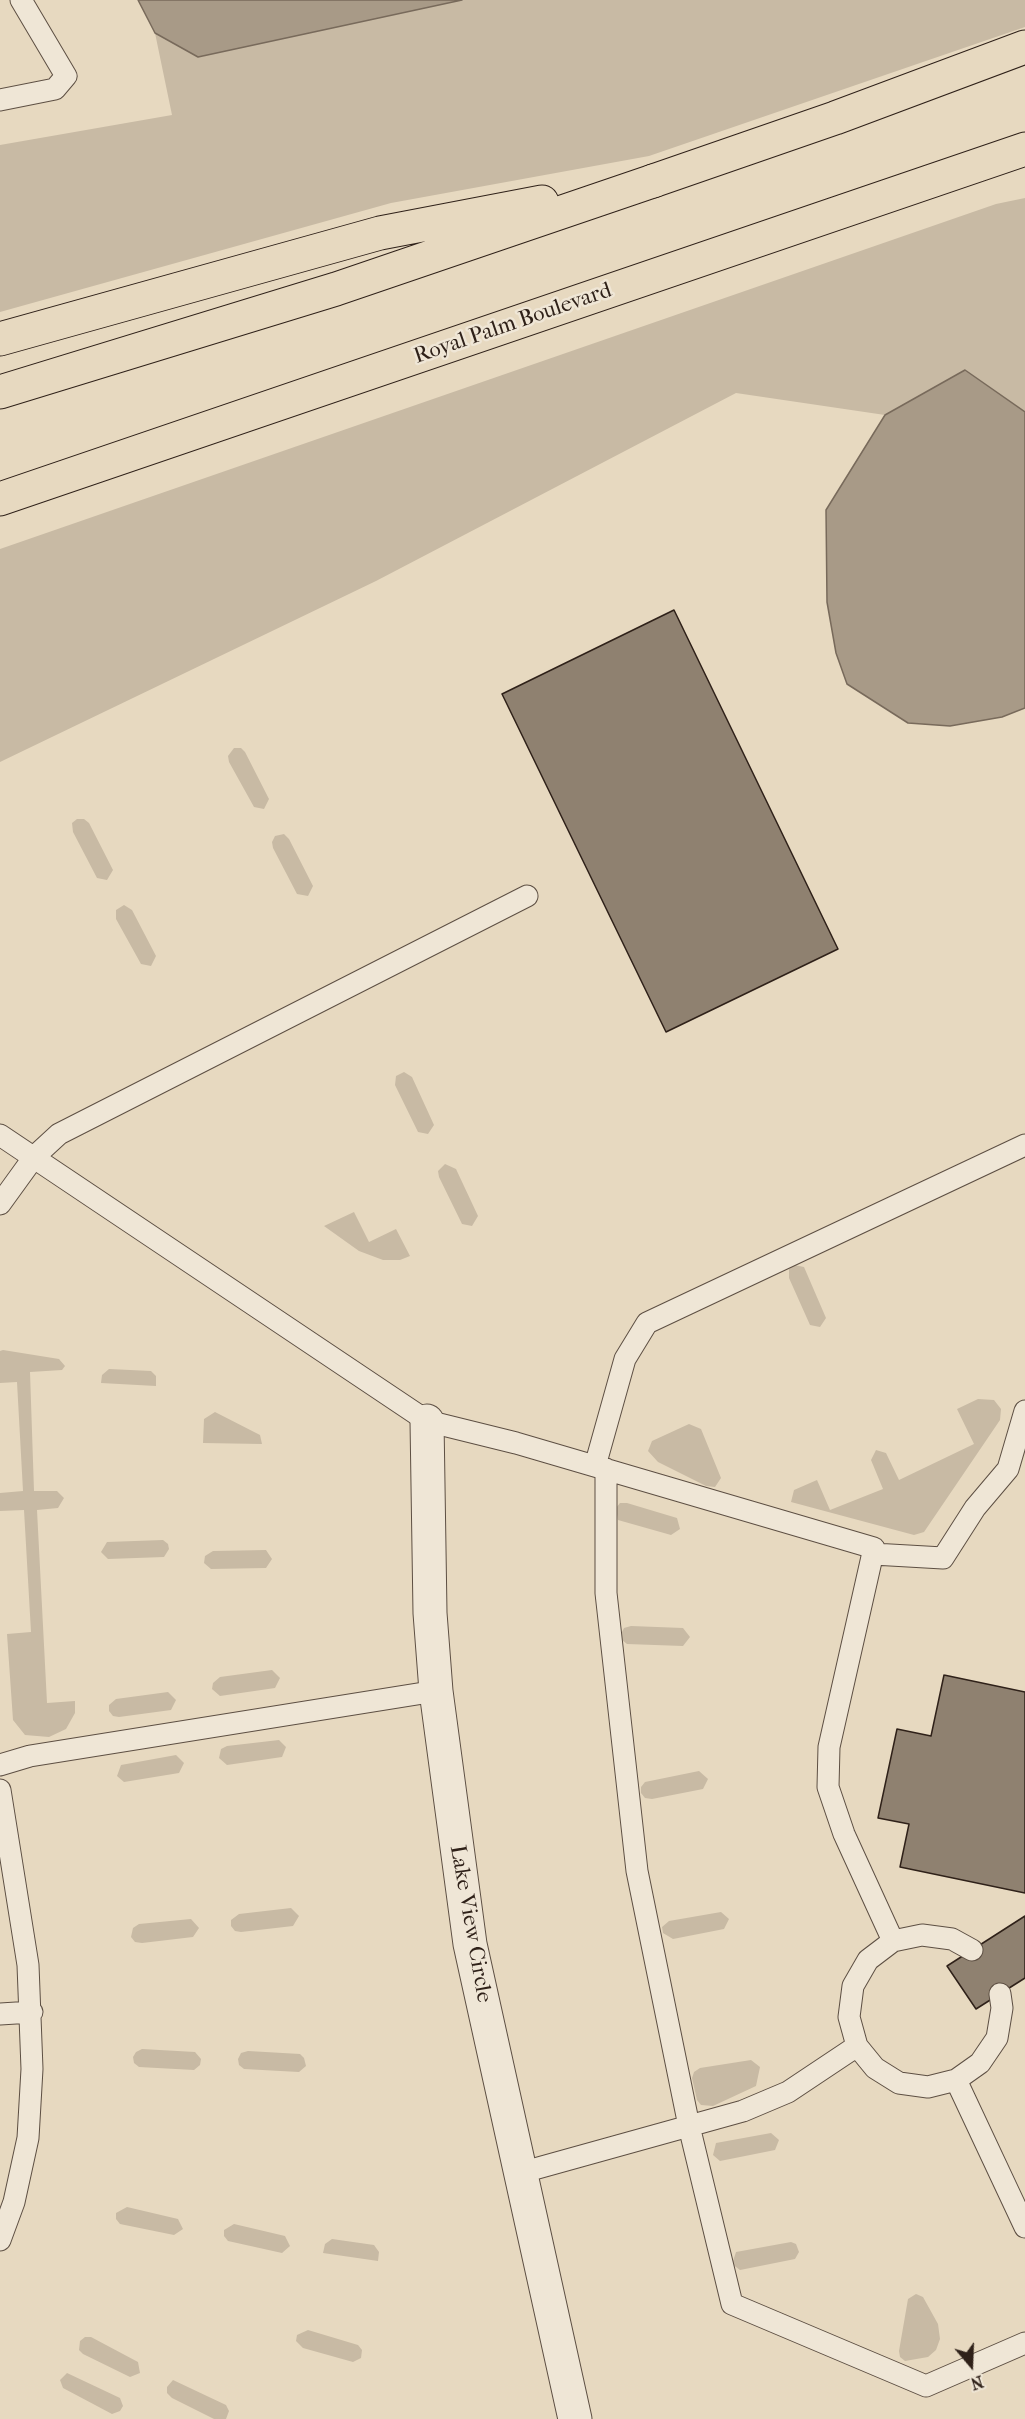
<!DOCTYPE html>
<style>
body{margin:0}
#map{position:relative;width:1025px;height:2419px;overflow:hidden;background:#e7d9c0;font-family:"IM FELL French Canon",serif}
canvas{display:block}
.north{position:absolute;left:941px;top:2335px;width:60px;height:60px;-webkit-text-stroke:4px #efe6d6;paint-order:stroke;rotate:161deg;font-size:16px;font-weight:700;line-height:24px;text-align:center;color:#2f2119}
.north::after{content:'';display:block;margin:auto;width:21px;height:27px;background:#2f2119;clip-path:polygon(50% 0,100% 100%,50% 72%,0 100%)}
</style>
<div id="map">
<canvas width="1025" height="2419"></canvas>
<div class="north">N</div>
</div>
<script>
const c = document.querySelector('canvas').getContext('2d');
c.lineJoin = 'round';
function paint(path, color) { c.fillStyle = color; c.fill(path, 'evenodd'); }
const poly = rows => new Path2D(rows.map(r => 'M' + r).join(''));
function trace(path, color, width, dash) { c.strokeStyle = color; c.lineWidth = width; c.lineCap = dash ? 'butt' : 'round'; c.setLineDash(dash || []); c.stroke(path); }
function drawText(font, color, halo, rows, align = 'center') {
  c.font = font + ' "IM FELL French Canon",serif'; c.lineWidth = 5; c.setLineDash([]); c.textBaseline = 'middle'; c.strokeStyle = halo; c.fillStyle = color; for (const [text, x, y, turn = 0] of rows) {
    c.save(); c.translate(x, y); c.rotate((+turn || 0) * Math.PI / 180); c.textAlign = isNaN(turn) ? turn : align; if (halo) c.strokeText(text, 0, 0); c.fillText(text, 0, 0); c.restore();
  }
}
const green = poly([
 [462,0,1025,0,1025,27,649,156,391,203,0,312,0,145,172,115,155,33,198,57],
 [1025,198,1025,412,965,370,885,415,736,393,376,581,0,762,0,549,996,204],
 [234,748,241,748,245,752,269,799,264,809,254,807,229,762,228,756],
 [77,819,84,819,89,823,113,870,107,880,97,878,73,832,72,823],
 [284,834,289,839,313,886,308,896,297,894,273,848,272,842,275,836],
 [124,905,132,910,156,956,151,966,141,964,116,919,116,910],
 [404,1072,412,1077,434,1125,428,1134,418,1132,395,1085,396,1076],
 [445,1164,456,1169,478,1216,472,1226,462,1224,439,1177,438,1171],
 [354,1212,369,1242,396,1229,410,1256,400,1260,383,1260,359,1251,324,1226],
 [794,1265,804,1267,826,1318,820,1327,810,1325,789,1278,789,1269],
 [3,1350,59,1359,65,1366,62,1370,30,1372,34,1491,57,1491,64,1498,58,1508,37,1510,47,1703,75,1701,75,1713,66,1729,49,1737,25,1735,13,1720,7,1634,31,1632,24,1510,0,1511,0,1493,23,1491,17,1382,0,1383,0,1351],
 [109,1369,151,1371,156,1376,156,1386,101,1383,102,1375],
 [978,1399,994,1400,1001,1409,1000,1420,924,1532,914,1535,791,1502,794,1490,817,1480,830,1510,883,1489,871,1460,876,1450,886,1453,899,1480,974,1444,957,1409],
 [215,1412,260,1435,262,1444,203,1443,204,1419],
 [689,1424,701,1429,721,1478,715,1487,706,1486,658,1462,648,1451,652,1441],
 [620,1503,627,1503,677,1518,680,1529,671,1535,618,1520,616,1508],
 [163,1540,168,1544,169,1549,164,1557,108,1559,101,1552,107,1542],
 [266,1550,272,1559,266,1568,211,1569,204,1563,205,1556,213,1551],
 [631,1626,683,1628,690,1637,683,1646,627,1644,622,1640,621,1634,624,1628],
 [272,1670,280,1678,275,1688,220,1696,212,1689,213,1683,220,1677],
 [168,1692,176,1700,171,1710,119,1717,113,1716,109,1711,109,1705,116,1699],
 [279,1740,286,1747,282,1757,227,1765,219,1758,221,1749,227,1746],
 [176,1755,184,1763,179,1773,124,1782,117,1776,121,1765],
 [699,1771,708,1779,703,1789,652,1799,645,1798,641,1793,641,1787,645,1782],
 [291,1908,299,1916,293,1926,241,1932,235,1931,231,1926,231,1920,239,1914],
 [721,1912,729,1919,724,1929,673,1939,663,1933,662,1927,669,1921],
 [191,1919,199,1928,193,1937,142,1943,135,1942,131,1937,133,1928,139,1924],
 [142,2049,195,2052,201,2059,200,2065,194,2070,139,2067,134,2063,133,2057,136,2052],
 [248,2051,300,2054,304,2058,306,2066,299,2072,244,2069,239,2065,238,2059,241,2053],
 [751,2060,760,2067,756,2086,713,2106,701,2105,697,2100,692,2078,694,2072,700,2068],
 [771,2133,779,2140,775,2150,720,2161,713,2155,716,2143],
 [127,2207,178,2219,183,2229,174,2235,120,2224,116,2219,116,2213],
 [234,2224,285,2236,290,2246,282,2253,228,2241,224,2236,224,2230],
 [332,2239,374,2245,379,2252,378,2261,323,2253,325,2244],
 [791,2242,796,2244,799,2252,795,2259,740,2270,732,2264,736,2252],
 [916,2294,923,2297,938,2324,940,2339,936,2350,928,2357,905,2361,900,2357,899,2351,908,2299],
 [308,2330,358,2345,362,2350,361,2358,353,2362,303,2348,296,2341,297,2335],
 [91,2337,138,2362,140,2373,130,2377,83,2354,79,2350,80,2341,85,2337],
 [67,2373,120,2398,123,2406,120,2411,112,2414,63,2388,60,2380],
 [173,2380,226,2405,229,2411,226,2419,214,2419,172,2398,167,2393,167,2387]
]);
const water = poly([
 [138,0,462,0,198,57,155,33,138,0],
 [965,370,1025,412,1025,708,1002,717,950,726,908,723,847,684,836,653,827,602,826,510,885,415,965,370]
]);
const building = poly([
 [674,610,838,949,666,1032,502,694,674,610],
 [944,1675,1025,1692,1025,1893,900,1867,909,1824,878,1818,897,1729,931,1736,944,1675],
 [1025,1916,1025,1978,976,2009,947,1966,1025,1916]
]);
const lane = poly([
 [0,100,55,89,66,76,21,0],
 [0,1135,427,1421,516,1443,874,1548,829,1747,828,1787,844,1834,893,1941],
 [0,1204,34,1157,59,1134,527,896],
 [595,1466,625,1359,647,1323,1025,1145],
 [606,1469,606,1593,637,1871,689,2126,732,2304,926,2386,1025,2343],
 [873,1554,943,1558,975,1508,1008,1469,1025,1411],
 [0,1765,30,1756,436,1691],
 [0,1790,28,1965,32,2069,28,2138,14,2202,0,2240],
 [972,1950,952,1939,922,1935,893,1941,868,1960,853,1986,849,2017,857,2046,875,2068,899,2083,928,2087,956,2080,980,2063,997,2038,1002,2008,1000,1994],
 [0,2014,32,2012],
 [956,2080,1025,2227],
 [520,2173,743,2111,788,2092,857,2046]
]);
const street = poly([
 [427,1421,430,1613,436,1691,470,1944,575,2419]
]);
const primary = poly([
 [653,181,835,118,1025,47],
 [0,499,1025,149]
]);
const highway = poly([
 [0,339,380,233,542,202],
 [0,392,336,289,653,181]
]);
const streetNames = [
 ["Royal Palm Boulevard",513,324,-19],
 ["Lake View Circle",470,1924,80]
];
paint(green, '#c8baa4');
paint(water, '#a89a87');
trace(water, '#786a5b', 1.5);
paint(building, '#8f8170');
trace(building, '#2f2119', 1.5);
trace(lane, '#5d4f43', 23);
trace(street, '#5d4f43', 35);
trace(primary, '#2f2119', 35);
trace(highway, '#2f2119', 35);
trace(lane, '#efe6d6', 21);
trace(street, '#efe6d6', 33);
trace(primary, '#e7d9c0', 33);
trace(highway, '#e7d9c0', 33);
drawText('22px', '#2f2119', '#efe6d6', streetNames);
</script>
